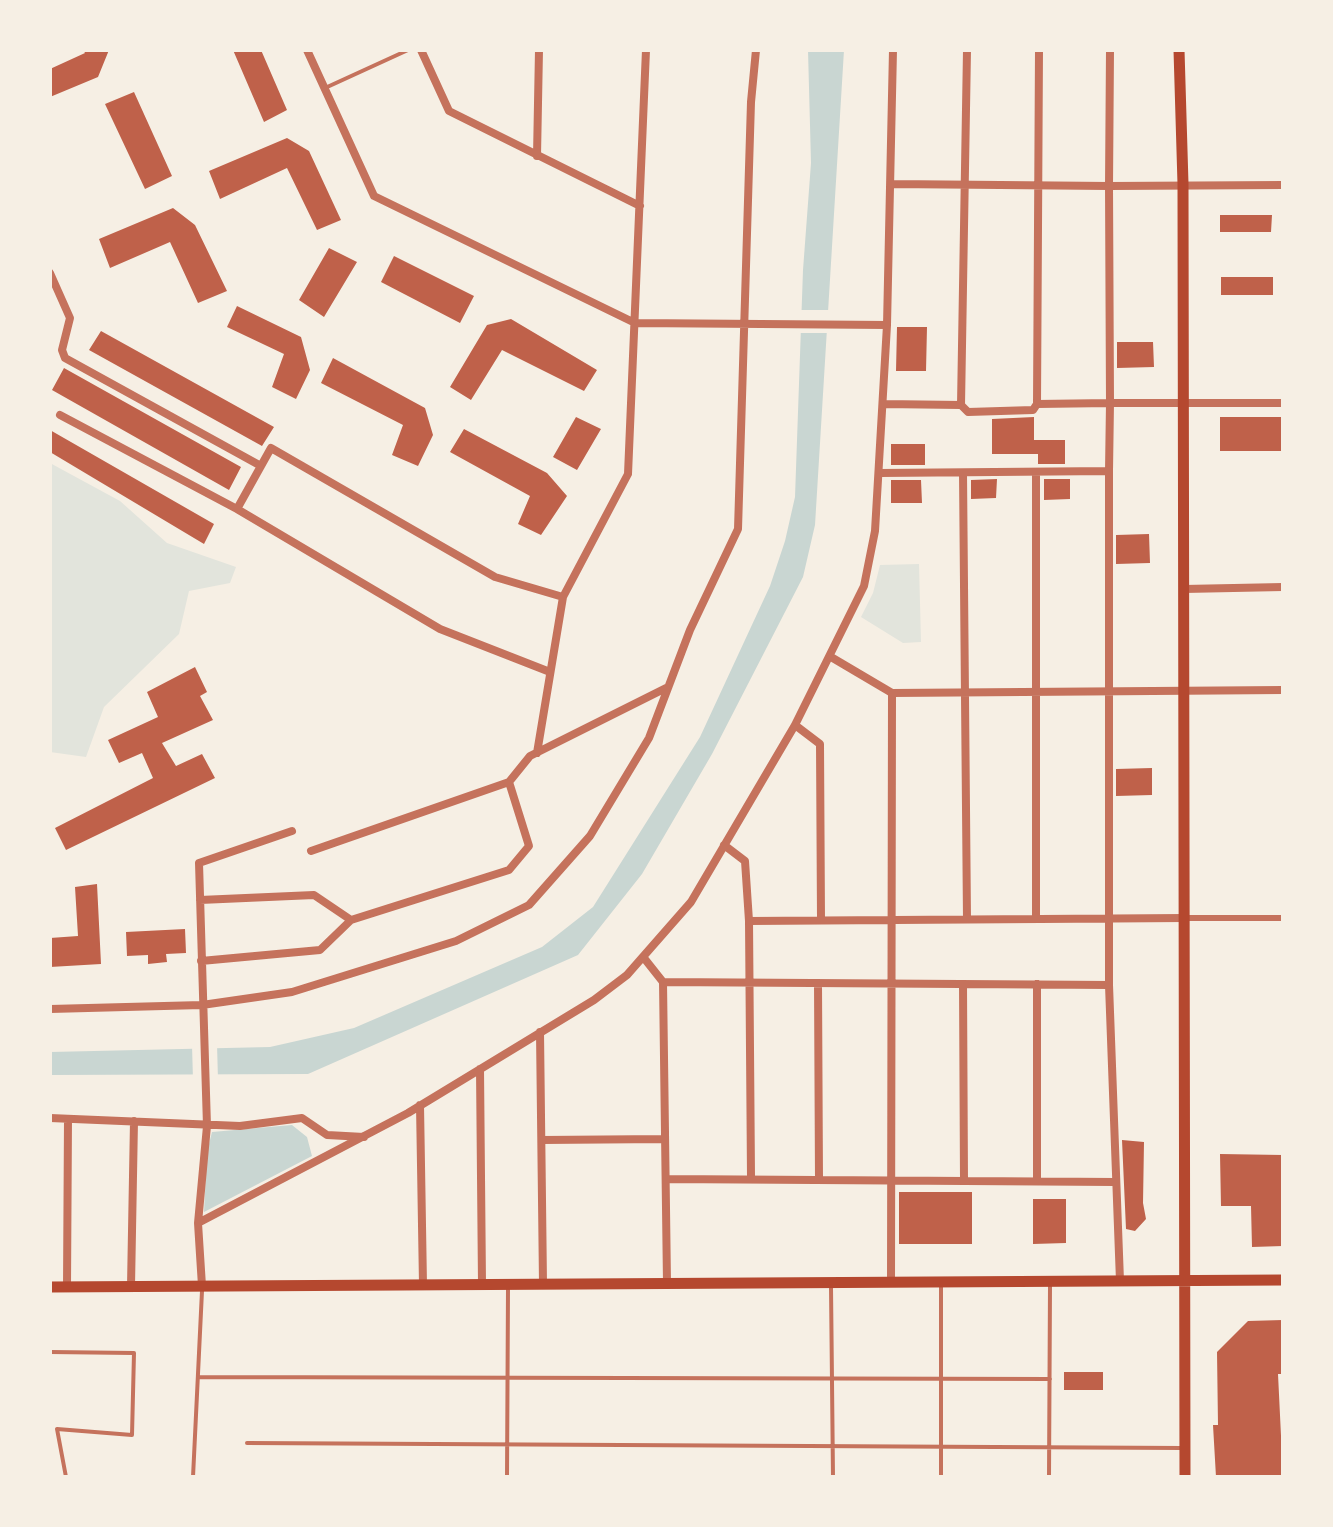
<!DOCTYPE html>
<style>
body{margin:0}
#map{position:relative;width:1333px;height:1527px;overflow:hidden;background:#f6efe4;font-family:"Alegreya Sans",sans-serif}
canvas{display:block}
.frame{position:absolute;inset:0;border:52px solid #f6efe4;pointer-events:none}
</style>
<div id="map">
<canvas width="1333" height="1527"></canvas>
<div class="frame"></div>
</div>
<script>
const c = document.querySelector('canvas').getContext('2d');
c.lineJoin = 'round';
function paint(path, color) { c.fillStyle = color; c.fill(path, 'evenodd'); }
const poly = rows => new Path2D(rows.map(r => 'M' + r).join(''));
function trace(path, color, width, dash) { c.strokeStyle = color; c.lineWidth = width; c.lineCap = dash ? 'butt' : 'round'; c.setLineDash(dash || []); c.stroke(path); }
const green = poly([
 [50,463,120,501,167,543,236,567,230,583,189,591,179,634,104,707,86,757,50,752],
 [919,564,921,642,903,643,861,617,873,593,880,565]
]);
const water = poly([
 [808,50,844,50,815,525,803,577,712,754,642,874,578,955,308,1074,50,1075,50,1052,270,1047,354,1028,542,947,593,907,700,737,770,586,785,541,795,497,803,270,811,163],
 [292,1125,307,1137,312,1156,204,1212,207,1152,212,1132]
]);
const pier = poly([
 [798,310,833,310,832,333,797,333],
 [217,1044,218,1080,193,1080,192,1045]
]);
const building = poly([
 [83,50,109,50,98,77,50,97,50,69,85,53],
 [233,50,261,50,287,110,264,122],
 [134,92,172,176,145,189,105,104],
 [287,138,309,151,341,220,317,230,287,168,220,199,209,171],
 [173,208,195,225,227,291,198,303,170,242,110,268,99,239],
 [1220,215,1272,215,1271,232,1220,232],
 [329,248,357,262,324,317,299,300],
 [394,256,474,296,460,323,381,282],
 [1221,277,1273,277,1273,295,1221,295],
 [237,306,301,337,310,370,296,399,272,387,284,354,227,327],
 [511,319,597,370,584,391,502,350,471,400,450,387,487,325],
 [897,327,927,327,926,371,896,371],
 [101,331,274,427,262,446,89,350],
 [1117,342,1153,342,1154,367,1117,368],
 [333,358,425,408,433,435,418,466,392,455,403,425,321,383],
 [64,368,241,467,229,490,52,390],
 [576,417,601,429,577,470,553,457],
 [1034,417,1034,440,1065,440,1065,464,1038,464,1038,454,992,454,992,419],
 [1220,417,1282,417,1282,451,1220,451],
 [464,429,547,473,567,496,541,535,518,524,530,496,450,452],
 [50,430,214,524,204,544,50,452],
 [891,444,925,444,925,465,891,465],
 [997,479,996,498,971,499,971,480],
 [1044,479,1070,479,1070,499,1044,500],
 [891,480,921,480,922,503,891,503],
 [1149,534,1150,563,1116,564,1116,535],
 [195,667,207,692,200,696,213,720,162,743,176,766,202,754,215,778,66,850,55,828,153,778,142,753,119,763,108,740,158,717,147,692],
 [1152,768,1152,795,1116,796,1116,769],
 [97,884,101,964,50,967,50,938,78,936,75,887],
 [185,929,186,953,166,954,167,962,148,964,148,955,127,956,126,932],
 [1122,1140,1144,1142,1143,1203,1146,1219,1135,1231,1126,1229],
 [1220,1154,1283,1155,1283,1246,1252,1247,1251,1206,1221,1206],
 [899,1192,972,1192,972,1244,899,1244],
 [1033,1199,1066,1199,1066,1243,1033,1244],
 [1283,1320,1283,1374,1278,1374,1283,1477,1216,1477,1213,1425,1218,1425,1217,1352,1248,1321],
 [1064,1372,1103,1372,1103,1390,1064,1390]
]);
const service = poly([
 [325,88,408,50],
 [831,1287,833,1477],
 [941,1287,941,1477],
 [50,1352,134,1353,132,1435,57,1429,66,1477],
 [198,1377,1050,1379],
 [247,1443,1182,1448],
 [193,1477,202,1291],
 [507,1477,508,1289],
 [1049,1477,1050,1286]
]);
const pedestrian = poly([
 [1186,918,1283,918]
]);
const minor = poly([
 [307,50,374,196,635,323,887,325],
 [421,50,449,111,640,206],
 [1110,50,1109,186,1283,185],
 [537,156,539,50],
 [50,273,70,318,62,350,65,358,261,466],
 [883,404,961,405,968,412,1033,410,1037,404,1110,403,1109,186,891,184],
 [1037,404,1039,50],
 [961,405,967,50],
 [60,415,237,509],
 [1109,471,1110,403,1283,403],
 [880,473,1109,471,1109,985,1120,1281],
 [963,473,967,919],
 [1184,589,1283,587],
 [831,657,892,693,1283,690],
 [550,672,440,629,237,509,271,448,495,577,563,597,628,474,646,50],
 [795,725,820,744,821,920],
 [537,753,563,597],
 [724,845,745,861,749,921,751,1177],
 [311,851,509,782,530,756,668,687],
 [200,900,314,895,351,920],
 [1036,919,1036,472],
 [749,921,1185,918],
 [644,958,663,982,667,1283],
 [201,961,320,950,351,920,509,870,529,846,509,782],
 [663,982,1109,985],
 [818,983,819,1180],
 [963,984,964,1181],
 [1037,984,1037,1181],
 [50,1009,202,1005,292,992,456,941,529,905,590,836,649,738,690,630,738,529,751,102,756,50],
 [540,1032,543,1284],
 [480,1069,482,1284],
 [420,1105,423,1285],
 [50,1118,240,1126,302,1118,327,1135,364,1137],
 [542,1140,665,1139],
 [666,1179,1115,1182],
 [198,1223,207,1126,199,863,292,831],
 [891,1282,892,693],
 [131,1286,134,1121],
 [202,1286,198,1223,408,1113,594,1000,627,975,691,902,795,725,864,586,875,531,887,325,893,50],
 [67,1287,68,1119]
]);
const secondary = poly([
 [1179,50,1183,184,1185,1477],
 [50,1287,1283,1280]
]);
paint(green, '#e2e4dc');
paint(water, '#c9d6d2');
paint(pier, '#f6efe4');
paint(building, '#bf614a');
trace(service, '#c5725c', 4);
trace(pedestrian, '#c5725c', 6);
trace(minor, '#c5725c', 8);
trace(secondary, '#b5482f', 11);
</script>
